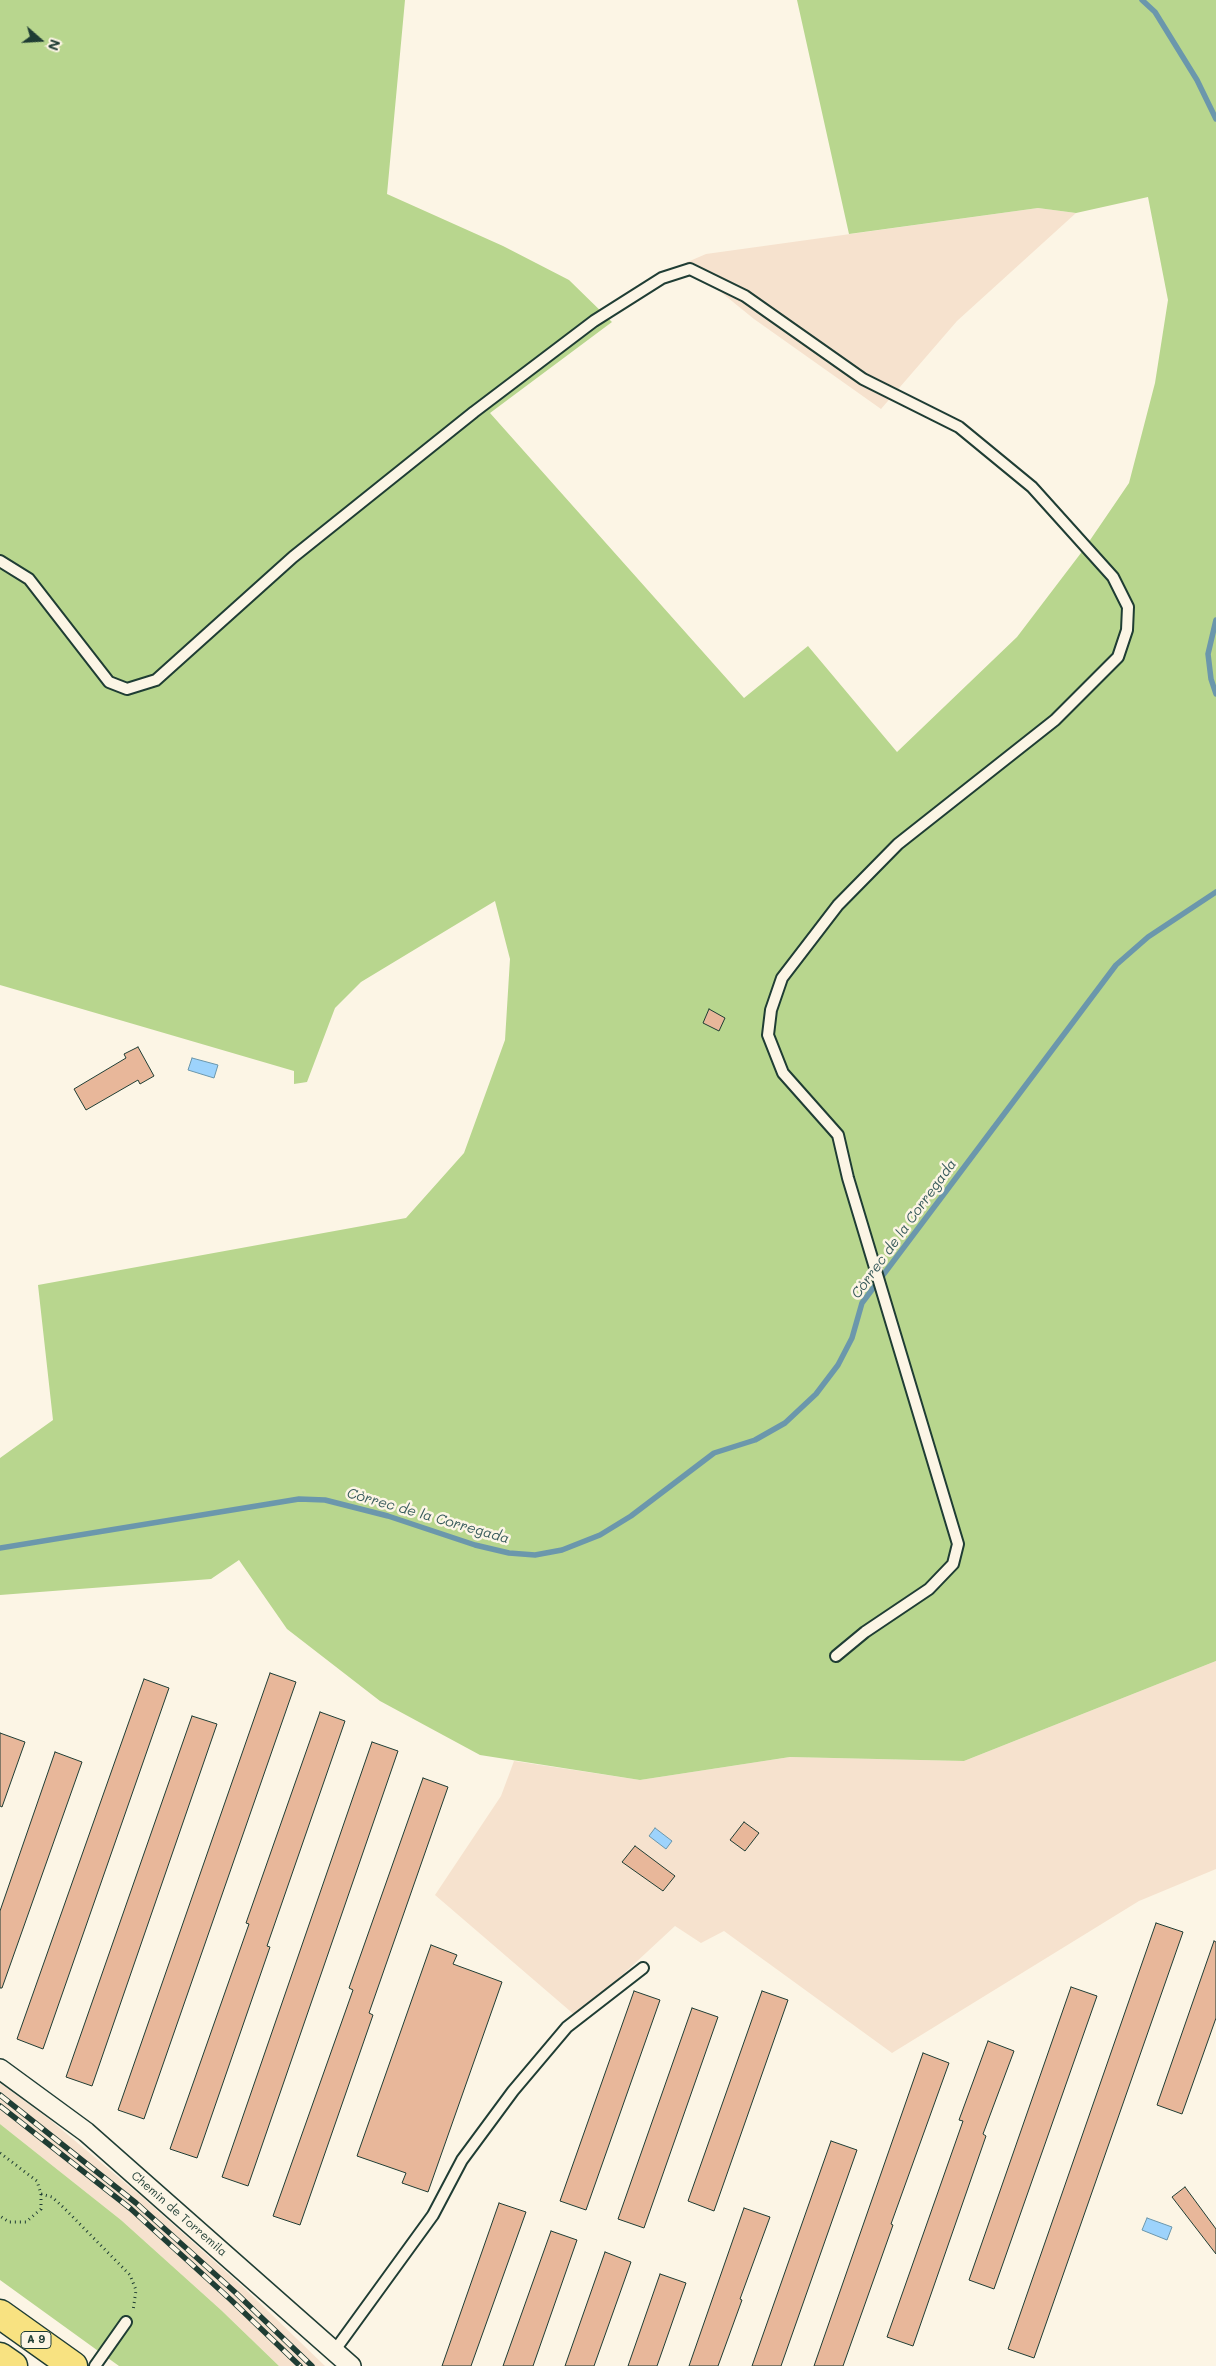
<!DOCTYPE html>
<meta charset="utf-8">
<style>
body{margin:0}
#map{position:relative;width:1216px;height:2366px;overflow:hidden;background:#fcf5e5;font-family:Mali,sans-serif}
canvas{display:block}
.north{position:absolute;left:15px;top:15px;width:50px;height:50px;-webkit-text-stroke:4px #fcf5e5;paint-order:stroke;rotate:109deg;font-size:14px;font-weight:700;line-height:20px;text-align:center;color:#1f3d34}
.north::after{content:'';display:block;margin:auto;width:18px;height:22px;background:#1f3d34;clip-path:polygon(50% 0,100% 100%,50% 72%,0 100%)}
</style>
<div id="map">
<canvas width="1216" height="2366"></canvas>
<div class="north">N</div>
</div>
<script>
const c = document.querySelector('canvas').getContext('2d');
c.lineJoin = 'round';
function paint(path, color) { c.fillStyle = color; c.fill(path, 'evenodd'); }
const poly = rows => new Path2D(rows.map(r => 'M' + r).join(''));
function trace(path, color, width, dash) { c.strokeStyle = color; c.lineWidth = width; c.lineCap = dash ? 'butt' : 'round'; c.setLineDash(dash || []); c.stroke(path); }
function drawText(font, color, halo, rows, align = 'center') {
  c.font = font + ' Mali,sans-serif'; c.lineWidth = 5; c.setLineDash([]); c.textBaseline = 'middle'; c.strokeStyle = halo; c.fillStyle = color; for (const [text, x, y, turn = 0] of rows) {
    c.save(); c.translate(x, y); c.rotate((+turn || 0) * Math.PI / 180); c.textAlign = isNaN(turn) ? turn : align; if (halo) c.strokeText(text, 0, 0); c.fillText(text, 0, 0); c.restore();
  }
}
const built = poly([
 [1038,208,1076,213,957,321,881,409,754,319,685,263,706,254],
 [1216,1661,1216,1869,1139,1901,892,2053,724,1931,701,1943,675,1926,577,2017,435,1895,501,1796,514,1761,640,1780,790,1757,964,1761],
 [0,2083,49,2119,141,2196,242,2286,325,2366,279,2366,221,2310,121,2220,0,2124]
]);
const green = poly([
 [0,0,405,0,387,194,503,246,569,280,612,322,490,413,744,698,808,646,897,752,1017,637,1084,549,1129,483,1155,383,1168,300,1148,197,1076,213,1038,208,849,234,797,0,1216,0,1216,1661,964,1761,790,1757,640,1780,480,1755,380,1701,287,1629,239,1560,211,1579,0,1595,0,1458,53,1420,38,1285,406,1218,464,1153,505,1040,510,959,495,901,361,982,335,1008,307,1082,294,1084,294,1071,0,985],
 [0,2124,121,2220,221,2310,279,2366,119,2366,0,2280]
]);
const water = poly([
 [192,1058,218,1065,214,1078,188,1070,192,1058],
 [655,1828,672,1841,666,1849,649,1836,655,1828],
 [1147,2218,1172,2227,1167,2240,1142,2230,1147,2218]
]);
const stream = poly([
 [1142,0,1155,12,1197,80,1216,119],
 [1216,620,1208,654,1211,679,1216,694],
 [0,1548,299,1499,325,1500,388,1516,475,1545,509,1553,535,1555,562,1550,600,1535,631,1516,714,1453,755,1440,785,1423,816,1394,838,1365,852,1338,862,1303,1116,965,1148,937,1216,892]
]);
const building = poly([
 [709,1009,725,1018,719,1031,703,1023,709,1009],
 [138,1047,154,1076,140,1084,138,1080,86,1110,74,1089,126,1058,124,1054,138,1047],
 [270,1673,296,1682,144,2119,118,2110,270,1673],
 [144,1679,169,1688,43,2049,17,2039,144,1679],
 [320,1712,345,1721,267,1946,270,1947,197,2158,170,2149,249,1924,246,1923,320,1712],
 [192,1716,217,1724,92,2086,66,2077,192,1716],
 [0,1733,25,1742,2,1807,0,1806,0,1733],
 [372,1742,398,1751,248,2186,222,2177,372,1742],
 [55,1752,82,1762,2,1988,0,1988,0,1911,55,1752],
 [423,1778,448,1787,369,2013,373,2015,300,2225,273,2216,353,1990,349,1988,423,1778],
 [744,1822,759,1833,745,1851,730,1840,744,1822],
 [635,1846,675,1876,663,1891,622,1862,635,1846],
 [1156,1923,1183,1932,1034,2358,1008,2349,1156,1923],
 [1214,1941,1216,1942,1216,2018,1182,2114,1157,2105,1214,1941],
 [431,1945,457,1955,453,1964,502,1982,428,2192,402,2183,406,2173,357,2156,431,1945],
 [1071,1987,1097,1996,994,2289,969,2280,1071,1987],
 [634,1991,660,2000,586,2210,560,2201,634,1991],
 [762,1991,788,2000,714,2211,688,2201,762,1991],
 [692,2008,718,2017,644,2228,618,2219,692,2008],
 [988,2041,1014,2051,983,2134,986,2136,913,2346,887,2337,963,2121,959,2120,988,2041],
 [923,2053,949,2063,891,2224,893,2225,843,2366,814,2366,923,2053],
 [831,2141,857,2150,781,2366,752,2366,831,2141],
 [1185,2187,1216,2229,1216,2254,1172,2197,1185,2187],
 [499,2203,526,2212,471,2366,442,2366,499,2203],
 [744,2208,770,2217,740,2299,742,2300,718,2366,689,2366,744,2208],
 [551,2231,577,2240,533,2366,503,2366,551,2231],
 [605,2252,631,2262,594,2366,565,2366,605,2252],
 [660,2274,686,2283,657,2366,628,2366,660,2274]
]);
const path = poly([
 [0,2153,37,2181,41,2194,41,2209,26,2222,9,2222,0,2216],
 [41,2194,52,2197,64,2208,130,2275,136,2290,133,2311]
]);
const lane = poly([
 [0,561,29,579,109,682,127,689,156,680,293,557,474,412,594,321,662,278,690,269,745,296,863,379,959,427,1032,487,1113,577,1128,607,1127,630,1118,657,1055,720,898,844,838,905,782,978,771,1010,768,1035,783,1073,838,1135,848,1178,958,1544,953,1564,929,1589,865,1632,836,1656],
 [335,2350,433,2215,462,2160,513,2091,567,2027,643,1968],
 [95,2366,126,2322]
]);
const street = poly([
 [0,2069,86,2132,351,2366]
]);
const highway = poly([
 [0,2314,73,2366],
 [0,2357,13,2366]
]);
const rail = poly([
 [0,2095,136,2203,236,2293,312,2366],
 [0,2106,131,2209,231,2300,300,2366]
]);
const shields = [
 [36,2340,30]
];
const shieldNames = [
 ["A 9",36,2340]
];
const streetNames = [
 ["Chemin de Torremila",179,2214,41]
];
const waterNames = [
 ["Còrrec de la Corregada",904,1229,-54],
 ["Còrrec de la Corregada",428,1516,16]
];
paint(built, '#f6e2ce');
paint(green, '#b8d68e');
paint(water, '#9dd3fc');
trace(water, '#6b97ac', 1);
trace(stream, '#6b97ac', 5.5);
paint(building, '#e8b79a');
trace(building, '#1f3d34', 1);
trace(lane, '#1f3d34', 14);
trace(street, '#1f3d34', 22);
trace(highway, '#1f3d34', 31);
trace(path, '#1f3d34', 3, [1, 4]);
trace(lane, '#fcf5e5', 10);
trace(street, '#fcf5e5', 19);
trace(highway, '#f8e281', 28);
trace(rail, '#1f3d34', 5.5);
trace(rail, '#fcf5e5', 4, [11]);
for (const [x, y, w] of shields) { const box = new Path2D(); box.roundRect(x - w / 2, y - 8.5, w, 17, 4); c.fillStyle = '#fcf5e5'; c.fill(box); trace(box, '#1f3d34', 1); }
drawText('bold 11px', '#1f3d34', null, shieldNames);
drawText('12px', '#1f3d34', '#fcf5e5', streetNames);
drawText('italic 14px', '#385b5c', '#fcf5e5', waterNames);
</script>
